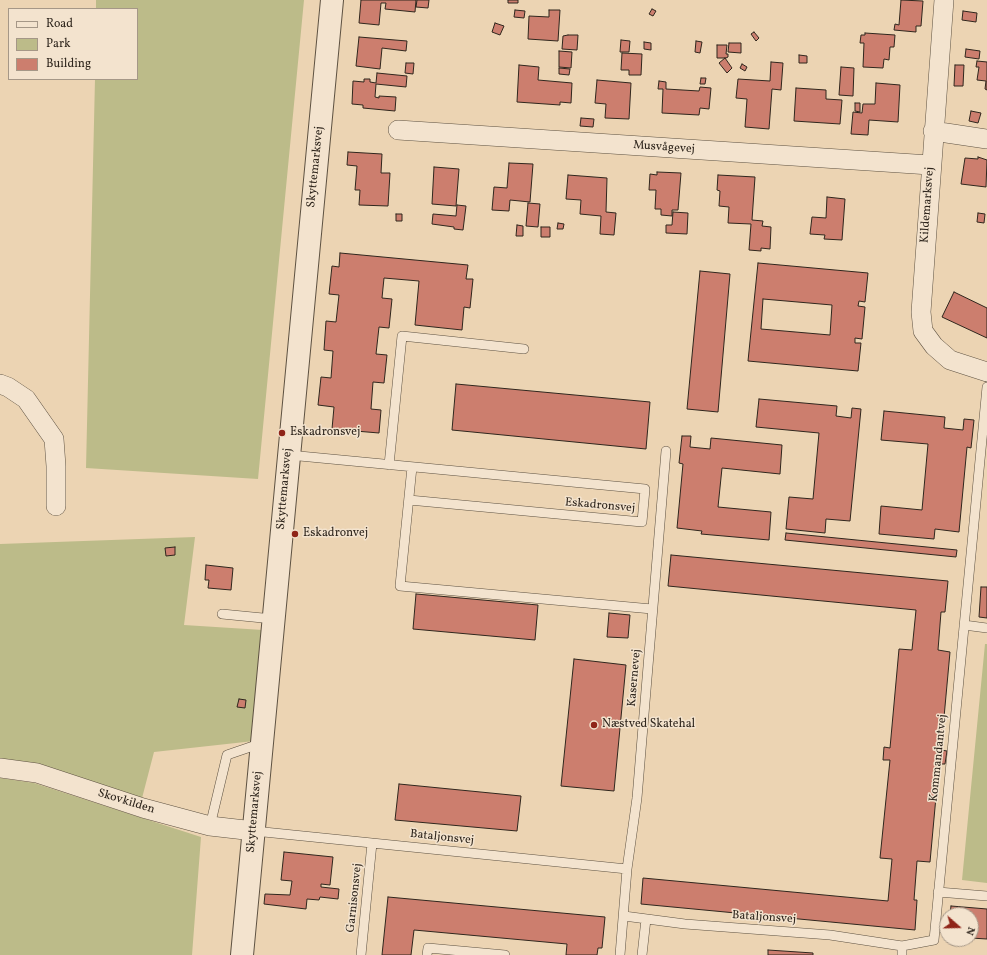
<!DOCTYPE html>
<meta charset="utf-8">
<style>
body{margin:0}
#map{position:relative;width:987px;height:955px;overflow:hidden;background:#ecd4b3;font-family:Vollkorn,serif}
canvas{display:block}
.legend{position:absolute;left:8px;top:8px;width:130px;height:72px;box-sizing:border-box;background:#f3e3ce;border:1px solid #a59787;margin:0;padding:5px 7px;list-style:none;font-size:12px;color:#2f261d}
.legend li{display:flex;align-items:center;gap:8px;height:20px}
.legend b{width:20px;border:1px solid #a59787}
.north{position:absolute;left:939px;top:907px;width:40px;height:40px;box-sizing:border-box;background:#f3e3ce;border:1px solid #a59787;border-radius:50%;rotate:110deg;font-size:11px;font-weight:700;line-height:16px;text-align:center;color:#2f261d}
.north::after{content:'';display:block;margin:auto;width:14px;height:18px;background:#8f2418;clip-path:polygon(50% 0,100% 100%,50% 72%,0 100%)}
</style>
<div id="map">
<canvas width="987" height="955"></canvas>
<ul class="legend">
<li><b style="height:5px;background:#f3e3ce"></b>Road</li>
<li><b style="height:11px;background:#bcbb89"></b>Park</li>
<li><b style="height:11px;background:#cc7e6e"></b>Building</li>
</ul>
<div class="north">N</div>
</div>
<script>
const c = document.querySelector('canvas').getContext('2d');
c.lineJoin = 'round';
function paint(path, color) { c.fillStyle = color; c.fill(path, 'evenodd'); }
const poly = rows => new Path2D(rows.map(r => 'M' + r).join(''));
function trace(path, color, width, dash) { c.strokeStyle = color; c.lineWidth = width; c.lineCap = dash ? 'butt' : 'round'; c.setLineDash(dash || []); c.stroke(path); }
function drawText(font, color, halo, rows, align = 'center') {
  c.font = font + ' Vollkorn,serif'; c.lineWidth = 3; c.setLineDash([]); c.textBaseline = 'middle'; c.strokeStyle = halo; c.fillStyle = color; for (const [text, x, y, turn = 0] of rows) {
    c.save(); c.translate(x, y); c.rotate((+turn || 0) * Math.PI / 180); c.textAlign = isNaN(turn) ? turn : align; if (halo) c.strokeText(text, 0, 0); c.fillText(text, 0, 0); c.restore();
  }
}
const green = poly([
 [96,0,304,0,258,479,86,468,95,79,137,79,137,9,96,9],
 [195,537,184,625,263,630,254,741,154,752,141,802,0,761,0,544],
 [985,644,987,644,987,883,962,880],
 [0,778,34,783,201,837,192,955,0,955]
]);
const building = poly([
 [361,0,416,0,415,12,385,9,386,3,381,3,379,25,359,23,361,0],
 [417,0,429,0,428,8,416,7,417,0],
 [508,0,518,0,518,3,508,3,508,0],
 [901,0,923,1,921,26,916,26,916,32,894,30,895,24,899,25,901,0],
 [652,9,656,11,653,16,649,14,652,9],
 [515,10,525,11,524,18,514,17,515,10],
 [549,10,560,10,558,41,528,39,529,16,549,17,549,10],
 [963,11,977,13,976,22,962,20,963,11],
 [495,23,504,26,500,35,492,32,495,23],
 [754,32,759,38,756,41,751,34,754,32],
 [865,33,895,35,894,47,890,47,889,60,884,59,883,68,863,67,864,43,860,43,861,35,865,35,865,33],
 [568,35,578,35,577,50,562,49,563,36,568,35],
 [359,37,407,41,406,51,382,48,380,69,356,66,359,37],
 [621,40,630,41,629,52,620,52,621,40],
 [696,41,702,42,700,53,695,52,696,41],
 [644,42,651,43,651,50,644,49,644,42],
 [729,43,741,43,741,53,728,52,729,43],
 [717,45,727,45,726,54,728,54,728,57,726,58,717,58,717,45],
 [966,49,980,51,979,59,965,57,966,49],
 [559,51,572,52,571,68,559,67,559,51],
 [622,53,642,54,641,75,629,75,629,70,621,70,622,53],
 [799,55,807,56,807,63,799,63,799,55],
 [725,58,732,68,727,73,719,63,725,58],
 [977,61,987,62,987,90,985,89,986,81,977,80,979,67,976,67,977,61],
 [771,62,783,63,781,90,772,89,769,129,745,127,747,99,736,98,738,79,770,81,771,62],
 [406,63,414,63,413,74,405,73,406,63],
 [742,64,747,67,745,71,740,68,742,64],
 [519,65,539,67,538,80,572,83,571,103,560,102,560,105,517,102,519,65],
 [955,65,964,65,963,86,954,86,955,65],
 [841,67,854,68,853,96,839,95,841,67],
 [559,68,570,69,569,75,559,74,559,68],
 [377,73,407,76,406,87,376,84,375,97,379,98,379,96,396,97,395,111,363,108,363,105,352,104,353,81,364,82,364,79,370,79,370,82,376,83,377,73],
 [701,78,706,78,705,84,700,84,701,78],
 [597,80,631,83,629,119,605,118,606,104,595,103,597,80],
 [659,81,666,82,666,89,699,91,700,87,711,88,709,109,700,108,699,115,662,113,663,89,658,89,659,81],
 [876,83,900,85,898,122,869,120,868,135,851,134,853,112,862,113,863,104,875,104,876,83],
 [796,88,826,90,826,99,842,100,840,124,794,121,796,88],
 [855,103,860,103,860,112,855,111,855,103],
 [971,111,981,113,978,123,969,121,971,111],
 [581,118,594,119,593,127,580,126,581,118],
 [348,152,382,154,381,173,390,173,388,206,359,205,360,190,355,190,357,166,347,165,348,152],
 [978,157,987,160,986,187,961,184,965,158,978,159,978,157],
 [509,163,533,164,530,202,510,200,509,211,492,210,494,187,507,188,509,163],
 [434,167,459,169,456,206,432,204,434,167],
 [657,172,681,173,678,210,672,210,672,216,661,215,661,209,655,209,656,190,649,190,650,174,657,175,657,172],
 [568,175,607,178,606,212,616,213,614,235,600,234,601,216,580,214,581,200,566,199,568,175],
 [718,175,755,177,752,220,763,221,762,226,771,227,770,249,761,248,761,251,749,250,751,224,728,223,729,207,719,206,720,191,717,190,718,175],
 [827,197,845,199,842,240,824,239,825,235,810,234,812,217,826,218,827,197],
 [528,203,540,204,538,227,526,226,528,203],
 [457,205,466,206,463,230,454,229,454,227,432,224,433,214,456,216,457,205],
 [673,212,688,213,687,234,666,233,666,225,672,225,673,212],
 [978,213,985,214,984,223,977,222,978,213],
 [396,214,402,214,402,221,396,221,396,214],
 [558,223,564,224,563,229,557,229,558,223],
 [517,225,523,226,523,236,516,236,517,225],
 [541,227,550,227,550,237,541,237,541,227],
 [340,253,468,265,466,279,473,279,470,308,464,307,462,330,415,325,419,281,384,278,382,298,392,299,389,328,379,327,376,354,387,355,384,383,373,382,371,409,381,410,379,433,332,429,334,407,318,405,321,377,331,378,333,351,324,350,326,321,336,322,339,295,329,294,332,266,339,267,340,253],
 [758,263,868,273,865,302,859,301,858,306,865,307,862,339,855,338,855,343,861,343,858,371,748,361,758,263],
 [763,299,832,305,830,335,761,329,763,299],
 [700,271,730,274,718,412,687,409,700,271],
 [954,292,987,308,987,338,942,317,954,292],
 [456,384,650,402,646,449,452,430,456,384],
 [759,399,837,406,836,416,851,418,852,408,861,409,850,521,826,519,825,533,786,529,789,497,813,499,819,433,756,427,759,399],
 [884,411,945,417,944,428,963,430,964,419,974,420,971,448,967,447,959,532,935,529,934,539,879,534,881,506,922,510,928,444,881,440,884,411],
 [682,436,691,436,690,447,710,449,711,438,782,445,780,474,722,468,718,507,771,512,769,540,701,534,702,531,677,528,683,464,679,463,682,436],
 [786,533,957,550,956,557,785,540,786,533],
 [175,547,175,555,166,556,165,548,175,547],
 [671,555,948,581,945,612,941,612,938,650,950,652,941,750,947,751,945,764,939,764,930,862,917,861,914,900,917,900,915,930,641,904,643,878,888,901,892,859,880,858,890,760,883,760,884,747,890,748,899,649,912,650,916,610,668,586,671,555],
 [206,565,233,568,231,590,208,588,209,580,205,580,206,565],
 [981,587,987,587,987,618,979,617,981,587],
 [416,594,538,605,535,640,413,629,416,594],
 [609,613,630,615,628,638,607,637,609,613],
 [574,659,626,665,614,791,561,786,574,659],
 [239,699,246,700,245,708,237,707,239,699],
 [399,784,521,796,517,831,395,820,399,784],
 [284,852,333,857,330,885,321,884,321,887,339,889,338,899,320,897,319,900,307,899,306,909,264,904,265,894,290,895,292,881,281,880,284,852],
 [388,897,605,917,602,948,598,948,597,955,566,955,567,944,414,930,411,955,382,955,388,897],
 [951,906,987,909,987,939,971,938,971,915,950,915,951,906],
 [768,950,813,953,813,955,768,955,768,950]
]);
const service = poly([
 [289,455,645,489,642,522,409,500],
 [389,465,402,336,524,349],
 [412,467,400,586,652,609],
 [222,614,273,619],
 [964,625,987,628],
 [210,826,227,755,262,743],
 [254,831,627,869],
 [938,892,987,896],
 [624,916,685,924,830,935,902,946],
 [361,955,372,843],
 [427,955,428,948,505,955],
 [620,955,627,869,637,798,666,451],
 [642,955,646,919],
 [902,955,902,946,934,940,987,387]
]);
const minor = poly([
 [944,0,921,312,923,331,934,346,950,360,987,372],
 [398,130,930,165],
 [933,131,987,139],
 [0,384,8,387,26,399,54,439,56,466,56,506],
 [0,768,37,773,143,808,210,826,254,831]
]);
const tertiary = poly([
 [242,955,332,0]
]);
const markers = [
 [282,433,4,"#8f2418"],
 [295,534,4,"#8f2418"],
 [594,725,4,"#8f2418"]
];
const streetNames = [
 ["Musvågevej",664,148,4],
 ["Skyttemarksvej",316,167,-84],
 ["Kildemarksvej",928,205,-86],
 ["Skyttemarksvej",285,489,-85],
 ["Eskadronsvej",600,506,5],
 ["Kasernevej",635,678,-85],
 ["Kommandantvej",939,758,-84],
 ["Skovkilden",126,802,17],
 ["Skyttemarksvej",255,812,-85],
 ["Bataljonsvej",442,838,6],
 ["Garnisonsvej",355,898,-84],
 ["Bataljonsvej",764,918,4]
];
const poiNames = [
 ["Eskadronsvej",290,433],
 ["Eskadronvej",303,534],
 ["Næstved Skatehal",602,725]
];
paint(green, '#bcbb89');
paint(building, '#cc7e6e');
trace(building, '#2f261d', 1);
trace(service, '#5e5242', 10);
trace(minor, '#5e5242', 20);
trace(tertiary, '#5e5242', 24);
trace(service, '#f3e3ce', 9);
trace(minor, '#f3e3ce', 19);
trace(tertiary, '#f3e3ce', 22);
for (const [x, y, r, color] of markers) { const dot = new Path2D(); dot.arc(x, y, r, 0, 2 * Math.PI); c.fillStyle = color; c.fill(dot); trace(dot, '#f3e3ce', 1.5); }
drawText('12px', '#2f261d', '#f3e3ce', streetNames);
drawText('12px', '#2f261d', '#f3e3ce', poiNames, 'left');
</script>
